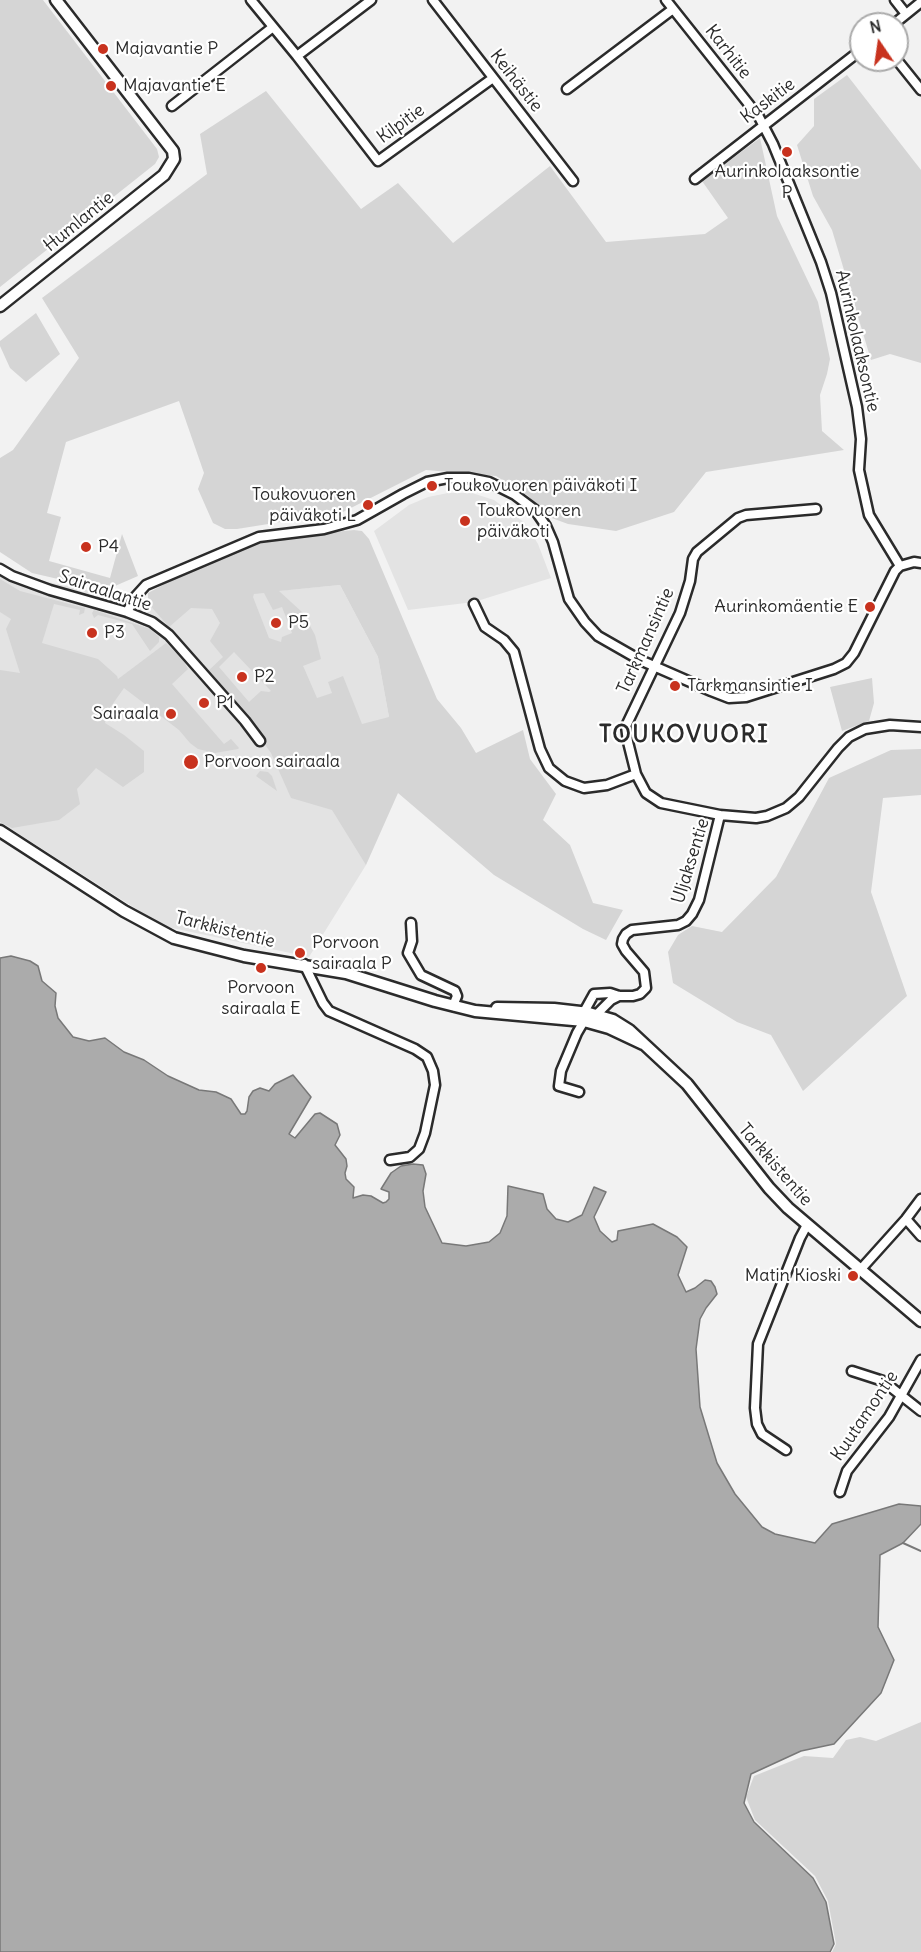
<!DOCTYPE html>
<meta charset="utf-8">
<style>
body{margin:0}
#map{position:relative;width:921px;height:1952px;overflow:hidden;background:#f2f2f2;font-family:Delius,sans-serif}
canvas{display:block}
.north{position:absolute;left:849px;top:12px;width:60px;height:60px;box-sizing:border-box;background:#fff;border:2px solid #aaa;border-radius:50%;rotate:347deg;font-size:16px;font-weight:700;line-height:24px;text-align:center;color:#2b2b2b}
.north::after{content:'';display:block;margin:auto;width:21px;height:27px;background:#c8321e;clip-path:polygon(50% 0,100% 100%,50% 72%,0 100%)}
</style>
<div id="map">
<canvas width="921" height="1952"></canvas>
<div class="north">N</div>
</div>
<script>
const c = document.querySelector('canvas').getContext('2d');
c.lineJoin = 'round';
function paint(path, color) { c.fillStyle = color; c.fill(path, 'evenodd'); }
const poly = rows => new Path2D(rows.map(r => 'M' + r).join(''));
function trace(path, color, width, dash) { c.strokeStyle = color; c.lineWidth = width; c.lineCap = dash ? 'butt' : 'round'; c.setLineDash(dash || []); c.stroke(path); }
function drawText(font, color, halo, rows, align = 'center') {
  c.font = font + ' Delius,sans-serif'; c.lineWidth = 4.5; c.setLineDash([]); c.textBaseline = 'middle'; c.strokeStyle = halo; c.fillStyle = color; for (const [text, x, y, turn = 0] of rows) {
    c.save(); c.translate(x, y); c.rotate((+turn || 0) * Math.PI / 180); c.textAlign = isNaN(turn) ? turn : align; if (halo) c.strokeText(text, 0, 0); c.fillText(text, 0, 0); c.restore();
  }
}
const built = poly([
 [448,493,472,493,494,500,525,523,538,544,551,578,474,602,408,610,374,531,409,505,428,497],
 [0,572,148,603,340,585,378,657,389,717,366,865,309,957,163,926,0,822]
]);
const green = poly([
 [0,0,43,0,157,149,159,157,155,164,0,287],
 [847,75,921,170,921,363,890,354,871,360,832,230,813,196,797,145,814,126,814,99],
 [266,91,361,209,398,183,453,243,550,166,606,242,705,234,728,218,702,181,760,138,777,216,818,302,830,359,827,374,820,395,822,431,844,450,706,472,674,512,616,531,568,524,549,517,527,495,496,476,426,470,343,512,237,529,225,529,213,523,198,489,204,473,179,401,66,442,47,513,61,517,49,561,110,578,122,534,138,576,115,586,93,587,32,573,0,552,0,458,13,450,79,358,42,298,207,174,200,134],
 [36,313,60,354,26,382,10,368,0,346,0,341],
 [354,530,362,531,369,539,437,699,461,728,476,753,523,730,530,759,556,794,543,820,570,845,593,903,623,910,606,940,583,929,494,875,398,793,366,865,332,810,291,798,271,753,242,712,243,711,208,671,223,657,210,641,220,623,212,609,191,608,169,627,148,603,148,593,193,569,264,539],
 [340,585,378,657,389,717,362,724,343,676,328,682,332,693,317,698,304,668,303,666,321,659,315,635,303,613,279,591],
 [264,593,273,610,282,607,292,633,282,637,281,642,269,638,253,597,254,594],
 [234,652,271,691,269,692,261,691,249,702,219,667],
 [0,579,20,591,85,608,84,613,79,615,80,610,54,604,42,643,98,659,117,676,118,679,166,643,183,660,188,669,172,684,224,744,231,739,239,748,238,749,215,753,198,749,190,743,179,730,124,688,107,712,105,723,124,735,144,751,144,772,123,787,96,768,77,789,80,804,59,820,12,828,0,822,0,670,20,673,6,629,11,619,0,612],
 [94,610,150,629,159,637,159,642,150,651,132,624,98,615,94,618,92,613],
 [872,678,874,703,869,721,842,731,830,687],
 [921,749,921,795,883,798,871,892,907,996,803,1091,771,1035,737,1022,673,983,668,952,678,935,692,926,722,932,776,877,829,778,891,750],
 [260,771,268,772,272,776,277,791,256,776],
 [921,1722,921,1952,832,1952,836,1944,828,1901,815,1876,755,1820,746,1797,754,1776,804,1756,833,1758,846,1740,860,1737,876,1741]
]);
const water = poly([
 [11,956,30,961,38,966,42,981,56,993,55,1006,58,1018,73,1037,89,1041,105,1038,124,1052,144,1060,168,1076,199,1090,216,1092,231,1099,241,1114,245,1114,247,1111,249,1097,253,1091,260,1088,269,1091,275,1084,293,1075,311,1097,289,1134,295,1138,315,1114,320,1113,337,1124,340,1135,335,1145,346,1159,347,1166,345,1173,346,1179,354,1187,353,1198,363,1195,371,1196,383,1203,386,1202,389,1199,389,1192,381,1189,391,1173,401,1166,413,1164,423,1165,426,1174,423,1191,425,1207,442,1243,466,1246,489,1242,500,1233,507,1216,508,1186,543,1194,547,1209,556,1219,568,1222,582,1215,594,1187,606,1192,594,1217,600,1231,612,1242,617,1240,618,1231,653,1224,677,1237,687,1247,678,1275,686,1292,695,1288,705,1280,711,1281,715,1287,717,1294,706,1308,700,1319,696,1349,700,1407,717,1463,735,1494,762,1527,775,1534,815,1543,832,1524,899,1504,921,1506,921,1524,903,1543,880,1555,878,1627,894,1660,881,1693,834,1744,801,1751,751,1774,744,1803,754,1822,813,1878,826,1902,834,1944,830,1952,0,1952,0,958,11,956]
]);
const stream = poly([
 [903,1543,921,1551]
]);
const minor = poly([
 [251,0,297,56,371,0],
 [433,0,573,181],
 [666,0,759,117,773,144,821,262,831,293,857,407,861,439,859,470,869,515,900,566],
 [895,0,906,14],
 [894,24,921,2],
 [297,56,378,161,493,78],
 [897,60,921,90],
 [567,89,673,9],
 [172,106,273,27],
 [695,179,861,50],
 [0,569,12,576,50,590,127,612,152,622,169,635,245,721,260,741],
 [474,604,485,627,504,640,514,652,540,749,549,768,565,781,584,788,607,785,636,774],
 [127,612,136,596,146,585,259,537,324,529,357,520,403,494,427,482,448,478,469,478,489,482,515,495,535,510,546,526,553,542,569,599,585,622,598,636,640,660,711,691,729,698,746,697,834,669,846,663,854,653,895,571,900,566,914,562,921,563],
 [720,815,661,803,646,793,636,774,628,742,626,726,680,613,690,581,693,559,697,552,738,518,746,515,816,509],
 [411,923,412,941,408,953,421,975,455,991,457,996,453,1006],
 [304,964,323,1003,329,1011,415,1049,427,1057,433,1071,435,1085,425,1133,419,1149,410,1157,390,1160],
 [594,1017,611,1000,619,996],
 [584,1018,584,1012,594,994,610,993,619,996,633,996,640,994,646,988,644,972,626,951,622,944,623,939,626,934,632,930,678,925,686,921,692,914,699,900,720,815,756,818,767,816,786,808,799,797,838,748,849,737,865,729,890,725,921,727],
 [579,1092,559,1086,561,1071,577,1033,584,1021],
 [906,1219,921,1236],
 [861,1269,906,1219,921,1199],
 [852,1371,883,1381,921,1411],
 [786,1450,762,1434,757,1424,755,1408,758,1344,800,1238,807,1225],
 [840,1492,847,1471,889,1417,921,1360]
]);
const tertiary = poly([
 [0,306,164,175,174,159,173,151,56,0],
 [0,831,124,911,174,938,244,956,346,973,435,1001,475,1011,584,1021,609,1028,643,1044],
 [497,1008,554,1009,589,1013,613,1020,629,1030,687,1084,769,1188,788,1208,921,1321]
]);
const markers = [
 [103,49,6,"#c8321e"],
 [111,86,6,"#c8321e"],
 [787,152,6,"#c8321e"],
 [432,486,6,"#c8321e"],
 [368,505,6,"#c8321e"],
 [465,521,6,"#c8321e"],
 [86,547,6,"#c8321e"],
 [870,607,6,"#c8321e"],
 [276,623,6,"#c8321e"],
 [92,633,6,"#c8321e"],
 [242,677,6,"#c8321e"],
 [675,686,6,"#c8321e"],
 [204,703,6,"#c8321e"],
 [171,714,6,"#c8321e"],
 [191,762,8,"#c8321e"],
 [300,953,6,"#c8321e"],
 [261,968,6,"#c8321e"],
 [853,1276,6,"#c8321e"]
];
const poiNames = [
 ["Majavantie P",115,49],
 ["Majavantie E",123,86],
 ["Aurinkolaaksontie",787,172,"center"],
 ["P",787,193,"center"],
 ["Toukovuoren päiväkoti I",444,486],
 ["Toukovuoren",356,495,"right"],
 ["päiväkoti L",356,516,"right"],
 ["Toukovuoren",477,511],
 ["päiväkoti",477,532],
 ["P4",98,547],
 ["Aurinkomäentie E",858,607,"right"],
 ["P5",288,623],
 ["P3",104,633],
 ["P2",254,677],
 ["Tarkmansintie I",687,686],
 ["P1",216,703],
 ["Sairaala",159,714,"right"],
 ["Porvoon sairaala",204,762],
 ["Porvoon",312,943],
 ["sairaala P",312,964],
 ["Porvoon",261,988,"center"],
 ["sairaala E",261,1009,"center"],
 ["Matin Kioski",841,1276,"right"]
];
const streetNames = [
 ["Karhitie",728,52,52],
 ["Keihästie",516,81,52],
 ["Kaskitie",768,101,-37],
 ["Kilpitie",401,124,-36],
 ["Humlantie",79,222,-39],
 ["Aurinkolaaksontie",857,341,77],
 ["Sairaalantie",105,591,18],
 ["Tarkmansintie",646,641,-66],
 ["Uljaksentie",691,861,-73],
 ["Tarkkistentie",225,930,14],
 ["Tarkkistentie",775,1165,49],
 ["Kuutamontie",865,1416,-56]
];
const districtNames = [
 ["TOUKOVUORI",684,735]
];
paint(built, '#e3e3e3');
paint(green, '#d5d5d5');
paint(water, '#ababab');
trace(water, '#787878', 1.5);
trace(stream, '#787878', 2);
trace(minor, '#2b2b2b', 13);
trace(tertiary, '#2b2b2b', 15);
trace(minor, '#fff', 8);
trace(tertiary, '#fff', 10);
for (const [x, y, r, color] of markers) { const dot = new Path2D(); dot.arc(x, y, r, 0, 2 * Math.PI); c.fillStyle = color; c.fill(dot); trace(dot, '#fff', 2); }
drawText('18px', '#2b2b2b', '#fff', poiNames, 'left');
drawText('18px', '#2b2b2b', '#fff', streetNames);
c.letterSpacing = '1.5px';
drawText('bold 24px', '#2b2b2b', '#fff', districtNames);
c.letterSpacing = '0px';
</script>
